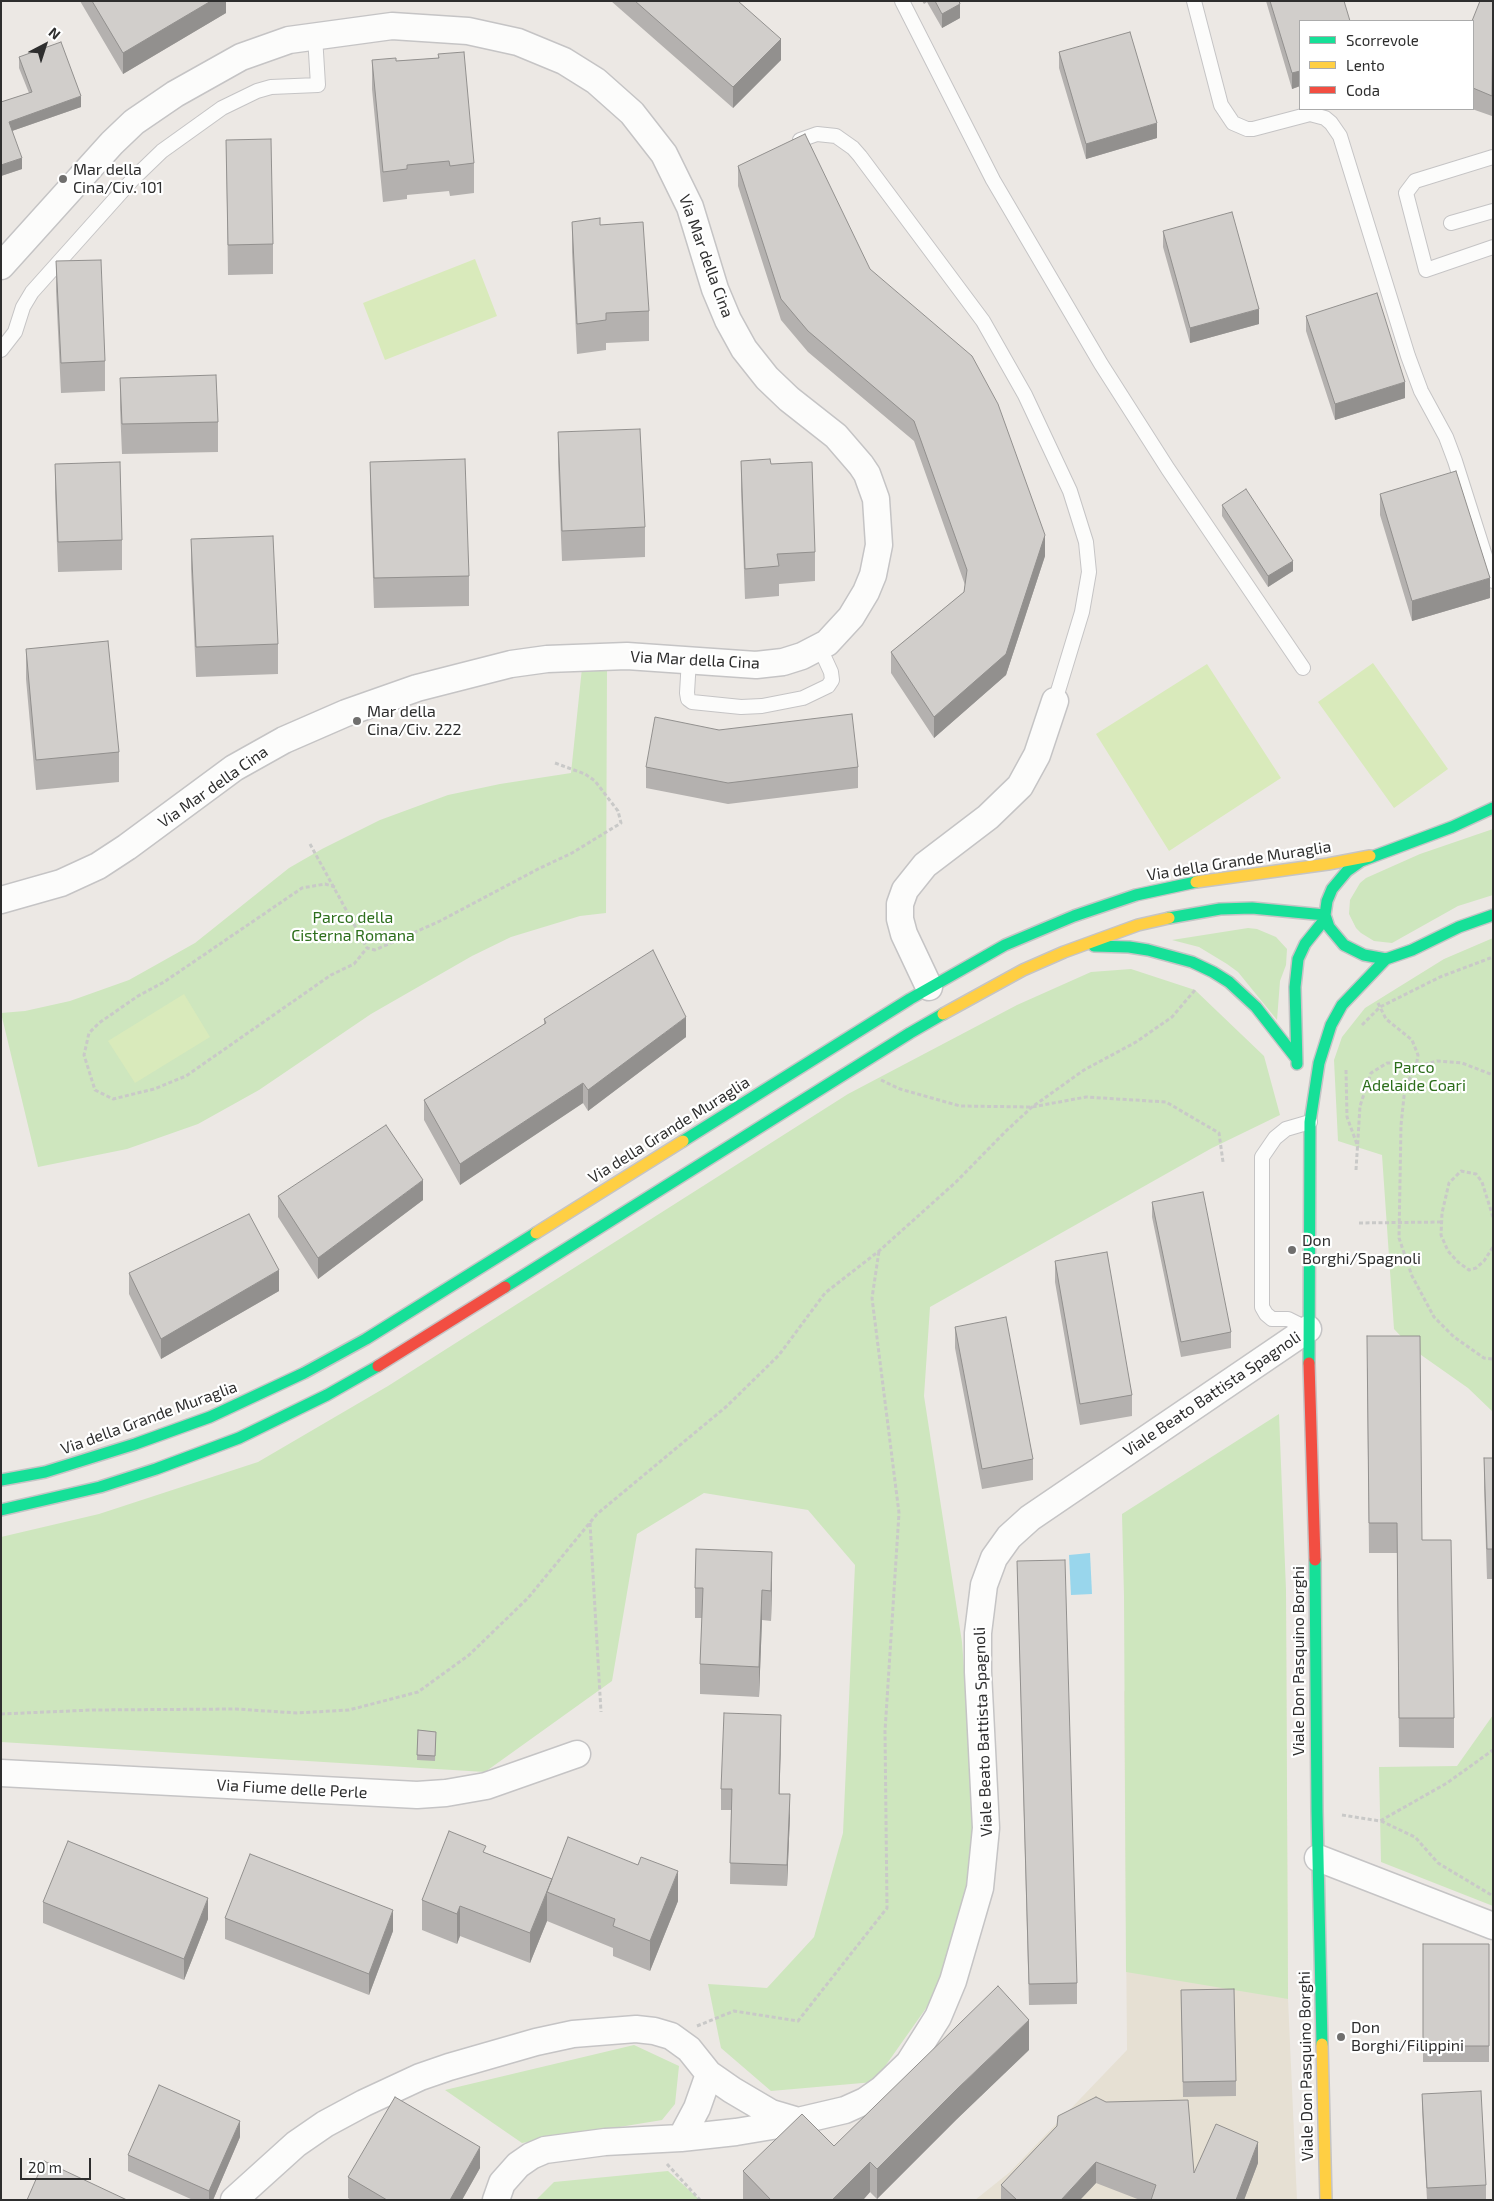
<!DOCTYPE html>
<style>
body{margin:0}
#map{position:relative;width:1494px;height:2201px;overflow:hidden;background:#ece8e4;font-family:"Exo 2",sans-serif}
canvas{display:block}
.frame{position:absolute;inset:0;border:2px solid #2e2e2e;pointer-events:none}
.legend{position:absolute;left:1299px;top:20px;width:175px;height:90px;box-sizing:border-box;background:#fff;border:1px solid #ababab;margin:0;padding:6px 9px;list-style:none;font-size:15px;color:#2e2e2e}
.legend li{display:flex;align-items:center;gap:10px;height:25px}
.legend b{width:25px;border:1px solid #ababab}
.north{position:absolute;left:20px;top:20px;width:50px;height:50px;-webkit-text-stroke:4px #fff;paint-order:stroke;rotate:40deg;font-size:14px;font-weight:700;line-height:20px;text-align:center;color:#2e2e2e}
.north::after{content:'';display:block;margin:auto;width:18px;height:22px;background:#2e2e2e;clip-path:polygon(50% 0,100% 100%,50% 72%,0 100%)}
.scale{position:absolute;left:20px;top:2158px;width:71px;height:22px;box-sizing:border-box;border:2px solid #2e2e2e;border-top:0;padding-left:6px;font-size:15px;line-height:18px;white-space:nowrap;color:#2e2e2e;-webkit-text-stroke:4px #fff;paint-order:stroke}
</style>
<div id="map">
<canvas width="1494" height="2201"></canvas>
<div class="frame"></div>
<ul class="legend">
<li><b style="height:6px;background:#16e098"></b>Scorrevole</li>
<li><b style="height:6px;background:#ffcf43"></b>Lento</li>
<li><b style="height:6px;background:#f24e42"></b>Coda</li>
</ul>
<div class="north">N</div>
<div class="scale">20 m</div>
</div>
<script>
const c = document.querySelector('canvas').getContext('2d');
c.lineJoin = 'round';
function paint(path, color) { c.fillStyle = color; c.fill(path, 'evenodd'); }
const poly = rows => new Path2D(rows.map(r => 'M' + r).join(''));
function trace(path, color, width, dash) { c.strokeStyle = color; c.lineWidth = width; c.lineCap = dash ? 'butt' : 'round'; c.setLineDash(dash || []); c.stroke(path); }
function drawText(font, color, halo, rows, align = 'center') {
  c.font = font + ' "Exo 2",sans-serif'; c.lineWidth = 4.5; c.setLineDash([]); c.textBaseline = 'middle'; c.strokeStyle = halo; c.fillStyle = color; for (const [text, x, y, turn = 0] of rows) {
    c.save(); c.translate(x, y); c.rotate((+turn || 0) * Math.PI / 180); c.textAlign = isNaN(turn) ? turn : align; if (halo) c.strokeText(text, 0, 0); c.fillText(text, 0, 0); c.restore();
  }
}
const education = poly([
 [1286,1590,1288,1999,1297,2200,975,2200,1010,2172,1127,2050,1124,1691]
]);
const green = poly([
 [582,668,607,670,606,913,580,916,511,937,472,956,371,1014,259,1090,198,1124,127,1149,38,1167,1,1013,25,1011,70,1001,129,980,195,943,289,868,322,849,380,820,448,795,500,784,571,773],
 [1493,829,1493,895,1458,906,1392,943,1374,941,1361,933,1356,928,1349,914,1350,900,1360,883,1366,878,1420,854],
 [1248,928,1257,929,1276,937,1287,949,1286,965,1280,981,1277,1020,1238,972,1227,964,1199,947,1172,940],
 [1493,938,1493,1412,1468,1388,1414,1350,1394,1329,1382,1155,1338,1141,1334,1060,1342,1037,1365,1008,1444,959],
 [1131,969,1195,990,1264,1056,1280,1115,1212,1148,930,1307,924,1396,962,1642,974,1800,968,1892,936,1994,874,2082,771,2091,721,2048,708,1984,767,1988,814,1937,843,1833,855,1565,808,1510,704,1493,637,1534,612,1681,485,1772,1,1742,1,1537,99,1514,258,1462,388,1386,848,1094,1017,1005,1091,972],
 [1279,1414,1286,1590,1288,1999,1126,1972,1124,1596,1122,1514],
 [1493,1715,1493,1906,1381,1862,1379,1767,1457,1766],
 [634,2045,679,2066,675,2104,662,2120,522,2143,445,2090],
 [668,2171,700,2200,536,2200,554,2182]
]);
const pitch = poly([
 [475,259,497,316,385,360,363,303],
 [1373,663,1448,769,1394,808,1318,702],
 [1207,664,1281,778,1169,851,1096,734],
 [184,994,210,1037,135,1083,108,1041]
]);
const water = poly([
 [1090,1553,1092,1594,1071,1595,1069,1555]
]);
const path = poly([
 [310,844,367,948],
 [335,887,325,884,302,888,164,982,138,996,99,1023,89,1033,84,1055,95,1090,113,1099,154,1089,186,1076,331,975,354,964,367,948,375,950,440,921,540,868,572,853,621,823,618,811,595,781,585,774,555,763],
 [1378,1003,1386,1019,1412,1040,1418,1055,1416,1067,1405,1087,1401,1125,1399,1238,1412,1276,1434,1317,1454,1337,1484,1358,1493,1359],
 [1362,1025,1380,1007,1440,977,1493,957],
 [1346,1070,1347,1117,1358,1147],
 [881,1080,900,1089,960,1106,1032,1107,1086,1097,1166,1102,1219,1133,1223,1162],
 [1356,1170,1360,1106,1371,1073,1387,1063,1404,1063,1416,1067,1437,1061,1462,1063,1493,1075],
 [1493,1217,1482,1182,1476,1174,1461,1171,1449,1183,1442,1213,1441,1235,1448,1251,1458,1262,1469,1270,1476,1268,1484,1261,1493,1247],
 [1359,1223,1442,1222],
 [590,1523,601,1712],
 [1,1714,92,1710,236,1709,297,1713,349,1710,418,1692,469,1655,528,1598,597,1514,727,1406,779,1355,825,1293,879,1251,956,1182,1006,1131,1032,1107,1084,1070,1136,1042,1172,1017,1195,990],
 [1342,1815,1380,1821,1447,1783,1493,1750],
 [1381,1821,1415,1837,1438,1863,1493,1896],
 [697,2026,734,2011,798,2021,887,1908,885,1731,899,1513,872,1298,879,1251],
 [667,2164,700,2200]
]);
const lane = poly([
 [902,1,993,180,1101,364,1168,469,1303,668],
 [1194,1,1221,105,1233,123,1247,129,1253,129,1310,114,1325,118,1331,123,1340,136,1408,356,1421,391,1446,437,1455,461,1493,581],
 [800,140,817,134,836,136,853,148,860,156,983,321,1025,395,1070,491,1086,542,1089,572,1082,612,1055,701],
 [1493,157,1415,181,1406,193,1426,270,1493,247],
 [1451,223,1493,211],
 [1,350,15,332,23,307,32,292,133,179,162,151,222,108,257,91,271,87,318,85,315,36],
 [689,659,687,693,688,699,692,702,741,707,762,706,803,698,828,686,832,680,831,672,820,648],
 [1308,1329,1288,1319,1272,1319,1266,1314,1262,1307,1262,1157,1275,1138,1286,1129,1310,1122]
]);
const street = poly([
 [1,266,112,143,134,122,175,94,241,57,289,40,392,26,468,31,518,42,564,61,596,81,632,113,664,154,690,207,715,289,728,320,744,349,767,378,789,399,836,436,861,465,867,474,876,499,879,545,873,575,866,592,851,617,827,643,802,656,783,662,756,665,627,656,547,659,511,664,417,688,346,713,284,740,234,768,127,847,98,866,61,883,1,900],
 [929,987,904,934,900,919,900,904,905,890,925,865,988,817,1020,786,1037,755,1055,701],
 [1,1773,417,1795,446,1793,486,1786,577,1754],
 [1318,1858,1493,1926],
 [681,2138,736,2132,796,2122],
 [234,2200,296,2144,325,2124,364,2103,420,2077,449,2067,536,2042,573,2034,636,2029,654,2031,671,2036,689,2049,709,2074,732,2090,771,2113,798,2121,845,2110,865,2101,882,2089,909,2063,938,2017,953,1981,980,1888,986,1828,978,1672,978,1633,984,1585,994,1558,1009,1537,1030,1518,1308,1329],
 [496,2200,502,2183,518,2165,531,2156,545,2150,605,2142,681,2138,697,2108,709,2074]
]);
const fast = poly([
 [1493,808,1452,827,1361,861,1347,871,1332,889,1327,901,1325,915,1329,927,1344,945,1364,955,1386,959,1412,950,1459,927,1493,915],
 [1169,918,1220,909,1252,908,1325,915],
 [1094,946,1129,947,1148,950,1192,962,1213,972,1229,982,1256,1007,1296,1058],
 [1297,1064,1295,987,1298,959,1305,944,1325,919],
 [683,1141,910,999,1005,945,1074,916,1136,895,1196,882],
 [505,1287,910,1033,943,1014],
 [1309,1363,1310,1122,1319,1063,1331,1025,1342,1005,1386,959],
 [1,1480,45,1472,135,1444,210,1417,304,1373,366,1339,536,1233],
 [1,1510,100,1487,156,1469,239,1438,327,1395,378,1366],
 [1315,1560,1317,1811,1322,2044]
]);
const slow = poly([
 [1196,882,1328,864,1370,856],
 [943,1014,1023,970,1064,952,1138,925,1169,918],
 [536,1233,683,1141],
 [1322,2044,1326,2200]
]);
const jam = poly([
 [1309,1363,1315,1560],
 [378,1366,505,1287]
]);
const wall = poly([
 [80,1,226,1,226,13,123,74],
 [611,1,738,1,781,60,733,108],
 [922,1,959,1,960,18,942,28,927,2,924,4],
 [1266,1,1344,1,1300,21,1300,86,1292,89],
 [1493,1,1493,115,1492,116,1472,109,1473,109,1473,21],
 [1059,52,1157,138,1086,159,1059,68],
 [438,54,474,163,474,193,450,196,449,191,407,195,407,199,383,202,372,89,372,60,396,61,438,58],
 [19,57,81,107,12,131,22,169,1,176,1,102,29,93,19,68],
 [226,140,273,244,273,274,228,275],
 [738,166,870,269,1045,556,1006,675,934,738,891,673,891,652,964,592,965,585,914,441,808,352,781,320,738,186],
 [572,222,649,311,649,341,606,343,606,350,577,354,572,252],
 [1163,231,1259,324,1190,343,1163,247],
 [56,261,105,361,105,391,61,393,56,291],
 [1306,316,1405,398,1335,420,1306,331],
 [120,378,218,422,218,452,122,454,120,408],
 [558,432,645,527,645,557,562,561,558,462],
 [741,461,771,464,815,552,815,581,779,584,779,596,745,599,741,491],
 [370,462,469,576,469,606,374,608,370,492],
 [55,464,122,540,122,570,58,572,55,493],
 [1380,494,1490,598,1412,621,1380,515],
 [1222,505,1293,571,1268,587,1222,516],
 [191,539,278,644,278,674,196,677,191,569],
 [26,649,119,752,119,782,36,790,26,679],
 [646,767,858,767,858,788,728,804,646,788],
 [544,1019,686,1037,588,1111,583,1103,460,1185,424,1120,424,1100,544,1025],
 [278,1196,423,1200,318,1279,278,1217],
 [1152,1202,1231,1332,1231,1348,1181,1357,1152,1217],
 [1055,1261,1132,1395,1132,1416,1080,1425,1055,1282],
 [129,1273,279,1291,161,1359,129,1294],
 [955,1327,1033,1459,1033,1480,982,1489,955,1348],
 [1367,1366,1422,1540,1454,1718,1454,1748,1399,1747,1397,1553,1369,1553],
 [1484,1458,1493,1458,1493,1579,1487,1579,1484,1488],
 [1017,1561,1077,1983,1077,2004,1029,2005],
 [772,1582,771,1621,762,1620,759,1697,700,1694,700,1664,702,1618,695,1618,695,1588],
 [418,1730,436,1732,435,1761,417,1760],
 [781,1736,779,1794,790,1815,787,1886,730,1884,731,1810,721,1810,721,1789],
 [486,1853,552,1879,678,1901,650,1971,613,1956,613,1948,547,1921,530,1963,460,1936,457,1944,422,1930,422,1900],
 [43,1902,208,1919,184,1980,43,1923],
 [225,1918,393,1931,369,1995,225,1939],
 [1423,1944,1489,1944,1489,2062,1423,2062],
 [1181,1990,1236,2081,1236,2096,1183,2097],
 [1029,2050,957,2119,877,2199,870,2192,863,2200,743,2200,743,2171,834,2146],
 [1422,2094,1486,2185,1486,2200,1427,2200,1422,2109],
 [1057,2126,1194,2173,1258,2163,1244,2200,1140,2200,1096,2183,1080,2200,1001,2200,1001,2185],
 [240,2137,213,2200,193,2200,128,2171,128,2155],
 [480,2168,462,2200,351,2200,348,2198,348,2177]
]);
const shadedWall = poly([
 [211,1,226,1,226,13,123,74,123,53],
 [960,4,960,18,942,28,942,14],
 [781,39,781,60,733,108,733,87],
 [1300,71,1300,86,1292,89,1292,73],
 [1493,94,1493,115,1492,116,1492,96],
 [81,96,81,107,9,132,9,122],
 [1157,123,1157,138,1086,159,1086,144],
 [22,158,22,169,1,176,1,165],
 [1259,309,1259,324,1190,343,1190,328],
 [1405,382,1405,398,1335,420,1335,404],
 [1045,535,1045,556,1006,675,934,738,934,717],
 [1293,561,1293,571,1268,587,1268,576],
 [1490,578,1490,598,1412,621,1412,601],
 [686,1017,686,1037,588,1111,588,1090],
 [583,1083,583,1103,460,1185,460,1164],
 [423,1180,423,1200,318,1279,318,1258],
 [279,1270,279,1291,161,1359,161,1339],
 [772,1552,772,1582,771,1621,771,1591],
 [762,1590,762,1620,759,1697,759,1667],
 [781,1715,781,1736,779,1815,779,1794],
 [790,1794,790,1815,787,1886,787,1865],
 [678,1871,678,1901,650,1971,650,1941],
 [547,1892,547,1921,530,1963,530,1933],
 [208,1898,208,1919,184,1980,184,1959],
 [460,1906,460,1936,457,1944,457,1914],
 [393,1910,393,1931,369,1995,369,1974],
 [1029,2020,1029,2050,957,2119,877,2199,877,2169,957,2089],
 [240,2121,240,2137,213,2200,209,2200,209,2191],
 [1258,2142,1258,2163,1244,2200,1236,2200],
 [480,2147,480,2168,462,2200,450,2200],
 [870,2162,870,2192,863,2200,832,2200],
 [1096,2162,1096,2183,1080,2200,1061,2200]
]);
const building = poly([
 [92,1,211,1,123,53,92,1],
 [635,1,738,1,781,39,733,87,635,1],
 [935,1,959,1,960,4,942,14,935,1],
 [1270,1,1344,1,1350,21,1300,21,1300,71,1292,73,1270,1],
 [1480,1,1493,1,1492,96,1473,88,1472,21,1480,1],
 [1130,32,1157,123,1086,144,1059,52,1130,32],
 [61,42,81,96,9,122,22,158,1,165,1,102,32,92,19,57,61,42],
 [464,52,474,163,450,166,449,161,407,165,407,169,383,172,372,60,396,58,396,61,439,58,438,54,464,52],
 [805,134,870,269,972,356,998,404,1045,535,1006,654,934,717,891,652,964,592,967,570,914,421,808,331,781,299,738,166,805,134],
 [271,139,273,244,228,245,226,140,271,139],
 [1232,212,1259,309,1190,328,1163,231,1232,212],
 [600,218,600,225,643,222,649,311,606,313,606,320,577,324,572,222,600,218],
 [101,260,105,361,61,363,56,261,101,260],
 [1377,293,1405,382,1335,404,1306,316,1377,293],
 [216,375,218,422,122,424,120,378,216,375],
 [640,429,645,527,562,531,558,432,640,429],
 [465,459,469,576,374,578,370,462,465,459],
 [770,459,771,464,812,462,815,552,777,554,779,566,745,569,741,461,770,459],
 [120,462,122,540,58,542,55,464,120,462],
 [1456,471,1490,578,1412,601,1380,494,1456,471],
 [1246,489,1293,561,1268,576,1222,505,1246,489],
 [273,536,278,644,196,647,191,539,273,536],
 [108,641,119,752,36,760,26,649,108,641],
 [852,714,858,767,728,783,646,767,655,717,719,730,852,714],
 [653,950,686,1017,588,1090,583,1083,460,1164,424,1100,546,1023,544,1019,653,950],
 [386,1125,423,1180,318,1258,278,1196,386,1125],
 [1203,1192,1231,1332,1181,1342,1152,1202,1203,1192],
 [249,1214,279,1270,161,1339,129,1273,249,1214],
 [1107,1252,1132,1395,1080,1404,1055,1261,1107,1252],
 [1006,1317,1033,1459,982,1469,955,1327,1006,1317],
 [1367,1336,1420,1336,1422,1540,1451,1540,1454,1718,1399,1718,1397,1523,1369,1523,1367,1336],
 [1484,1458,1493,1458,1493,1549,1487,1549,1484,1458],
 [696,1549,772,1552,771,1591,762,1590,759,1667,700,1664,703,1588,695,1588,696,1549],
 [1065,1560,1077,1983,1029,1984,1017,1561,1065,1560],
 [724,1713,781,1715,779,1794,790,1794,787,1865,730,1863,732,1789,721,1789,724,1713],
 [418,1730,436,1732,435,1756,417,1755,418,1730],
 [449,1831,486,1846,483,1852,552,1879,530,1933,460,1906,457,1914,422,1900,449,1831],
 [568,1837,638,1865,641,1857,678,1871,650,1941,613,1926,615,1919,547,1892,568,1837],
 [68,1841,208,1898,184,1959,43,1902,68,1841],
 [250,1854,393,1910,369,1974,225,1918,250,1854],
 [1423,1944,1489,1944,1489,2046,1423,2046,1423,1944],
 [998,1986,1029,2020,957,2089,877,2169,870,2162,832,2200,771,2200,743,2171,802,2114,834,2146,998,1986],
 [1234,1989,1236,2081,1183,2082,1181,1990,1234,1989],
 [159,2085,240,2121,209,2191,128,2155,159,2085],
 [1481,2091,1486,2185,1427,2188,1422,2094,1481,2091],
 [395,2097,480,2147,450,2200,387,2200,348,2177,395,2097],
 [1096,2097,1106,2102,1188,2100,1194,2173,1216,2124,1258,2142,1236,2200,1151,2200,1156,2185,1096,2162,1061,2200,1017,2200,1001,2185,1057,2126,1058,2116,1096,2097],
 [44,2161,127,2200,27,2200,44,2161]
]);
const markers = [
 [63,179,5,"#706f6e"],
 [357,721,5,"#706f6e"],
 [1292,1250,5,"#706f6e"],
 [1341,2037,5,"#706f6e"]
];
const poiNames = [
 ["Mar della",73,170],
 ["Cina/Civ. 101",73,188],
 ["Mar della",367,712],
 ["Cina/Civ. 222",367,730],
 ["Don",1302,1241],
 ["Borghi/Spagnoli",1302,1259],
 ["Don",1351,2028],
 ["Borghi/Filippini",1351,2046]
];
const streetNames = [
 ["Via Mar della Cina",706,256,70],
 ["Via Mar della Cina",695,660,3],
 ["Via Mar della Cina",213,787,-35],
 ["Via della Grande Muraglia",1239,861,-9],
 ["Via della Grande Muraglia",669,1130,-32],
 ["Viale Beato Battista Spagnoli",1212,1394,-34],
 ["Via della Grande Muraglia",149,1418,-20],
 ["Viale Don Pasquino Borghi",1299,1661,-90],
 ["Viale Beato Battista Spagnoli",983,1732,-92],
 ["Via Fiume delle Perle",292,1789,3],
 ["Viale Don Pasquino Borghi",1306,2066,-91]
];
const parkNames = [
 ["Parco della",353,918],
 ["Cisterna Romana",353,936],
 ["Parco",1414,1068],
 ["Adelaide Coari",1414,1086]
];
paint(education, '#e6e0d3');
paint(green, '#cee6be');
paint(pitch, '#d9eabb');
paint(water, '#99d6ec');
trace(lane, '#c5c4c5', 16);
trace(street, '#c5c4c5', 29);
trace(fast, '#c5c4c5', 14);
trace(slow, '#c5c4c5', 14);
trace(jam, '#c5c4c5', 14);
trace(path, '#c9c9c8', 3, [4, 2.5]);
trace(lane, '#fcfcfb', 14);
trace(street, '#fcfcfb', 26);
trace(fast, '#16e098', 11);
trace(slow, '#ffcf43', 11);
trace(jam, '#f24e42', 11);
paint(wall, '#b4b1af');
paint(shadedWall, '#92908e');
paint(building, '#d1cecb');
trace(building, '#92908e', 1);
for (const [x, y, r, color] of markers) { const dot = new Path2D(); dot.arc(x, y, r, 0, 2 * Math.PI); c.fillStyle = color; c.fill(dot); trace(dot, '#fff', 2); }
drawText('16px', '#2e2e2e', '#fff', poiNames, 'left');
drawText('16px', '#2e2e2e', '#fff', streetNames);
drawText('16px', '#2c6e1b', '#fff', parkNames);
</script>
